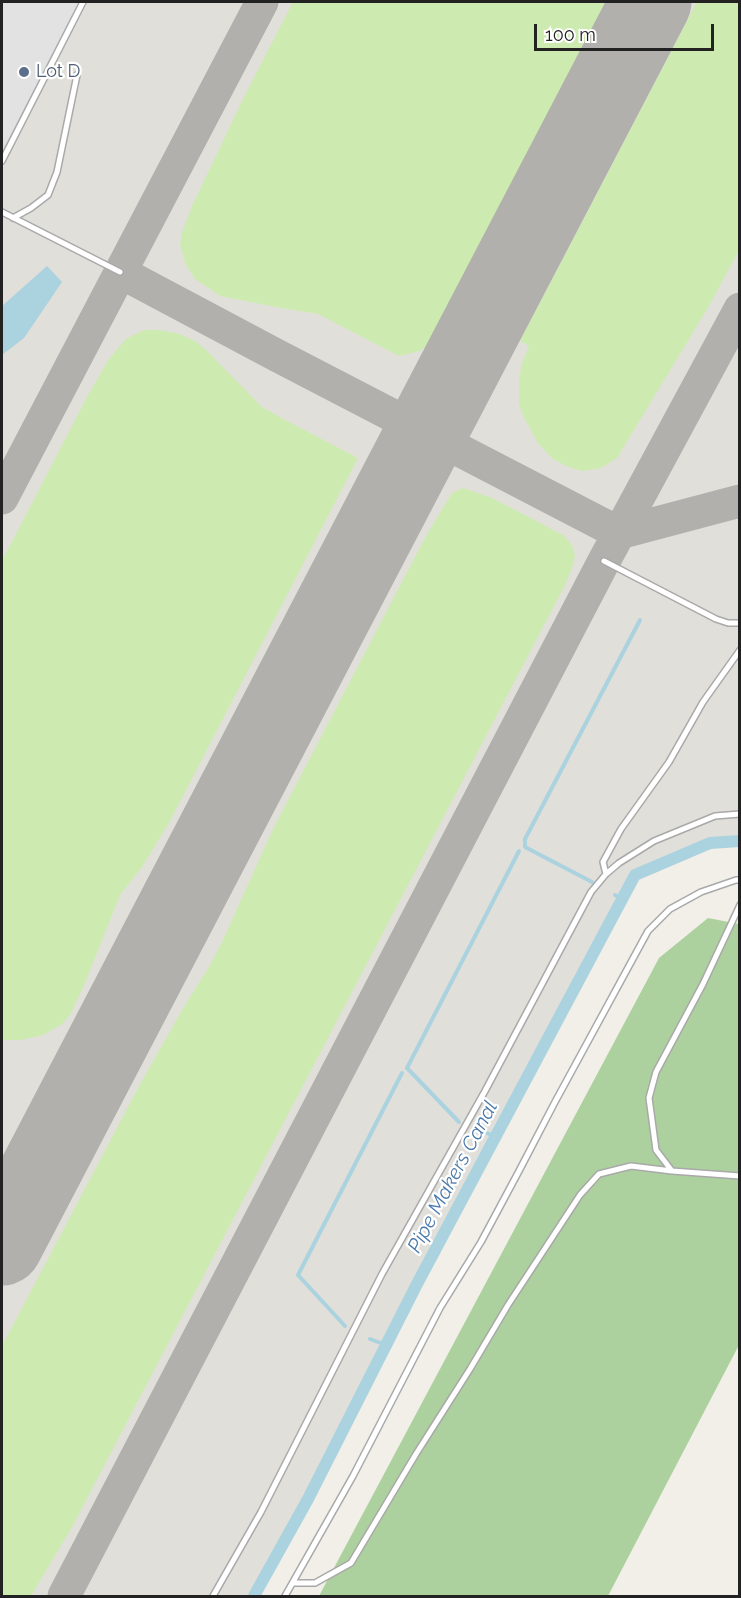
<!DOCTYPE html>
<style>
body{margin:0}
#map{position:relative;width:741px;height:1598px;overflow:hidden;background:#f2efe9;font-family:Raleway,sans-serif}
canvas{display:block}
.frame{position:absolute;inset:0;border:3px solid #222;pointer-events:none}
.scale{position:absolute;left:534px;top:24px;width:180px;height:27px;box-sizing:border-box;border:3px solid #222;border-top:0;padding-left:8px;font-size:18px;line-height:21px;white-space:nowrap;color:#222;-webkit-text-stroke:4px #fff;paint-order:stroke}
</style>
<div id="map">
<canvas width="741" height="1598"></canvas>
<div class="frame"></div>
<div class="scale">100 m</div>
</div>
<script>
const c = document.querySelector('canvas').getContext('2d');
c.lineJoin = 'round';
function paint(path, color) { c.fillStyle = color; c.fill(path, 'evenodd'); }
const poly = rows => new Path2D(rows.map(r => 'M' + r).join(''));
function trace(path, color, width, dash) { c.strokeStyle = color; c.lineWidth = width; c.lineCap = dash ? 'butt' : 'round'; c.setLineDash(dash || []); c.stroke(path); }
function drawText(font, color, halo, rows, align = 'center') {
  c.font = font + ' Raleway,sans-serif'; c.lineWidth = 4.5; c.setLineDash([]); c.textBaseline = 'middle'; c.strokeStyle = halo; c.fillStyle = color; for (const [text, x, y, turn = 0] of rows) {
    c.save(); c.translate(x, y); c.rotate((+turn || 0) * Math.PI / 180); c.textAlign = isNaN(turn) ? turn : align; if (halo) c.strokeText(text, 0, 0); c.fillText(text, 0, 0); c.restore();
  }
}
const airport = poly([
 [2,2,739,2,739,841,710,843,635,875,417,1284,308,1499,254,1596,2,1596]
]);
const grass = poly([
 [293,2,608,2,429,343,420,351,399,356,318,314,281,308,220,296,195,279,185,263,180,244,182,233,192,206,245,95],
 [697,2,739,2,739,250,709,306,617,458,601,468,583,471,568,467,553,459,538,443,523,416,519,404,519,380,522,363,529,346,520,341],
 [144,330,160,330,179,334,195,341,205,349,262,407,287,421,358,458,170,821,142,867,120,895,85,983,70,1015,62,1024,43,1035,21,1040,2,1040,2,561,87,397,109,359,126,339],
 [463,488,492,498,563,535,572,545,575,556,573,565,565,585,72,1527,31,1596,2,1596,2,1346,138,1088,182,1010,210,965,223,940,273,829,426,536,452,493]
]);
const forest = poly([
 [708,918,739,924,739,1345,608,1596,319,1596,659,958]
]);
const parking = poly([
 [2,2,83,2,9,146,2,142]
]);
const water = poly([
 [47,266,62,282,24,338,2,355,2,306]
]);
const stream = poly([
 [592,882,525,847,525,839,640,620],
 [615,895,622,899],
 [459,1122,407,1068,519,851],
 [482,1131,496,1137],
 [345,1326,298,1275,402,1073],
 [370,1339,386,1345]
]);
const canal = poly([
 [254,1596,308,1499,417,1284,635,875,710,843,740,841]
]);
const taxiway = poly([
 [120,272,278,356,619,533,740,501],
 [2,498,262,2],
 [64,1596,604,561,740,309]
]);
const runway = poly([
 [2,1245,651,2]
]);
const service = poly([
 [2,161,83,2],
 [2,212,120,272],
 [13,218,31,208,48,195,57,172,77,75],
 [604,561,716,619,728,623,740,623],
 [606,874,603,862,621,829,669,762,703,702,740,650],
 [740,905,703,984,656,1072,649,1098,656,1150,672,1171,740,1176],
 [293,1583,315,1583,351,1563,416,1454,470,1369,508,1305,580,1195,599,1174,631,1166,672,1171],
 [213,1596,261,1512,382,1274,485,1091,591,892,606,874,619,863,654,841,715,816,740,814],
 [285,1596,353,1476,440,1308,481,1242,519,1171,555,1102,648,931,670,909,701,892,736,880,740,880]
]);
const markers = [
 [24,72,6,"#5c6f8a"]
];
const serviceNames = [
 ["Lot D",36,72]
];
const waterNames = [
 ["Pipe Makers Canal",453,1177,-62]
];
paint(airport, '#e1dfda');
paint(grass, '#cdebb0');
paint(forest, '#add19e');
paint(parking, '#e2e2e2');
paint(water, '#aad3df');
trace(stream, '#aad3df', 4);
trace(canal, '#aad3df', 12);
trace(taxiway, '#b1b0ac', 33);
trace(runway, '#b1b0ac', 81);
trace(service, '#a9a9a9', 8);
trace(service, '#fff', 5);
for (const [x, y, r, color] of markers) { const dot = new Path2D(); dot.arc(x, y, r, 0, 2 * Math.PI); c.fillStyle = color; c.fill(dot); trace(dot, '#fff', 2); }
drawText('18px', '#4e5e75', '#fff', serviceNames, 'left');
drawText('italic 20px', '#4a7aab', '#fff', waterNames);
</script>
